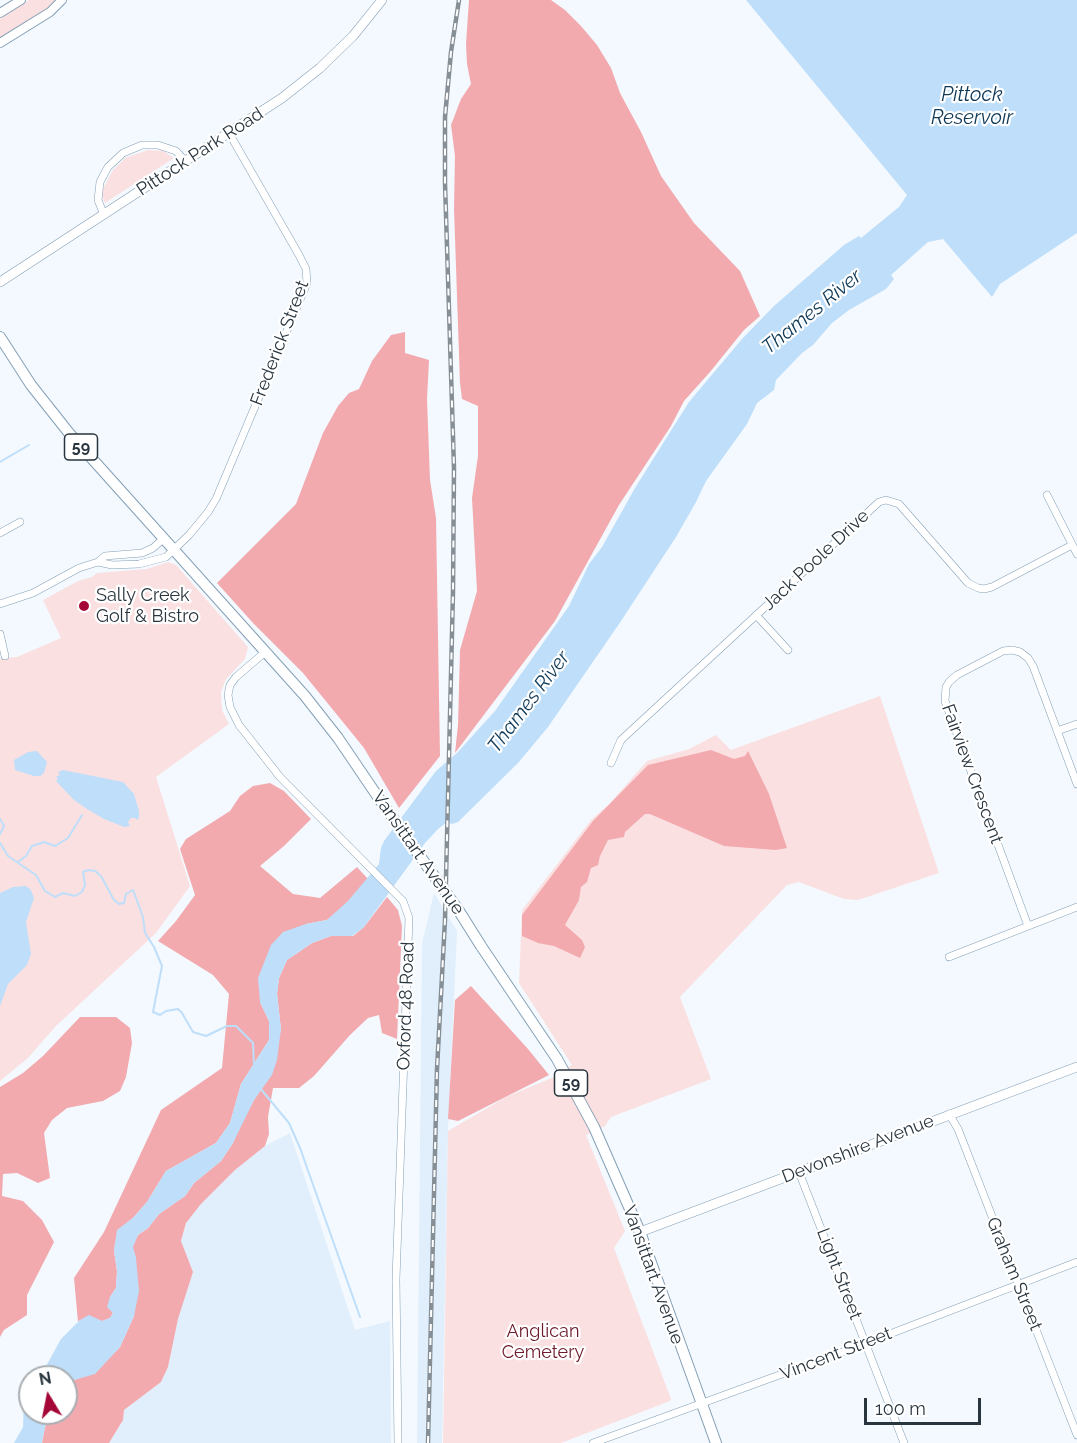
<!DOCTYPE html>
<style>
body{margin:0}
#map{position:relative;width:1077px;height:1443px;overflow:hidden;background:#f3f9fe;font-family:Raleway,sans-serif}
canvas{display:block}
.north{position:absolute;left:18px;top:1365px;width:60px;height:60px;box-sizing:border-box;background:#fff;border:2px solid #a9aeb2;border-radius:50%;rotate:350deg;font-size:16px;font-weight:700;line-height:24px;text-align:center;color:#29353e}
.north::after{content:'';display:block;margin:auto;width:21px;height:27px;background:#a40737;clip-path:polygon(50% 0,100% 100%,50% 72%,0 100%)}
.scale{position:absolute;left:864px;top:1398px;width:117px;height:27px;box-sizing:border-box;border:3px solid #29353e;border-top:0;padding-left:8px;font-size:18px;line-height:21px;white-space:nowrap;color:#29353e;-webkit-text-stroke:4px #fff;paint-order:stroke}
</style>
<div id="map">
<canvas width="1077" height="1443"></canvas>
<div class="north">N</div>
<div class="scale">100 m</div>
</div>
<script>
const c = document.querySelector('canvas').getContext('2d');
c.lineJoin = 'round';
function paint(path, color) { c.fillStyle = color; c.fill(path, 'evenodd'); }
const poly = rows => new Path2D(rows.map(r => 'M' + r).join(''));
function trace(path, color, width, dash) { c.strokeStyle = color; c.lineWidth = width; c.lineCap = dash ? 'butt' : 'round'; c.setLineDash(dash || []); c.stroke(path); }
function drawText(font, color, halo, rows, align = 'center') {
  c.font = font + ' Raleway,sans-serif'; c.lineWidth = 4.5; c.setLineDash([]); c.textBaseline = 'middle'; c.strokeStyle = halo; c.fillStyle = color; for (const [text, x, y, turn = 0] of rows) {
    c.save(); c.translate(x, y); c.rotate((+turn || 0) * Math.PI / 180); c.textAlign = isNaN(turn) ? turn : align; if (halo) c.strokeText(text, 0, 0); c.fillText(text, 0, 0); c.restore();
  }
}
const built = poly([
 [434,893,457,931,448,1131,442,1443,417,1443,422,944],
 [290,1133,355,1330,390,1321,391,1443,109,1443,123,1420,124,1410,161,1382,168,1367,178,1319,193,1272,181,1241,187,1222,201,1204,235,1170,265,1146]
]);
const green = poly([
 [29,0,57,0,45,10,0,39,0,19],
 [148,150,163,151,174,158,105,203,102,196,103,189,113,170,125,158],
 [168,562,176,565,248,647,245,659,226,679,221,692,222,710,229,724,156,777,190,886,156,933,56,1026,28,1058,0,1081,0,659,17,657,61,638,43,600,78,581,92,577,97,573,147,569],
 [880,696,939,873,858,900,844,899,799,882,787,885,680,997,711,1079,611,1117,605,1126,586,1135,625,1231,614,1248,671,1399,670,1401,561,1443,443,1443,448,1131,506,1097,554,1077,572,1065,519,983,522,910,591,820,610,803,647,761,689,749,716,735,731,750]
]);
const forest = poly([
 [469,0,551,0,565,10,581,26,597,45,611,68,620,93,641,132,661,176,694,223,740,271,760,316,744,330,710,372,684,401,671,426,619,505,555,621,455,753,458,725,460,650,477,591,472,498,478,456,478,406,462,399,460,383,454,209,455,156,451,125,461,99,471,84,467,64,466,44],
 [405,332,405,353,429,360,427,399,430,480,436,518,440,756,399,808,364,748,303,673,254,624,217,583,296,504,323,433,338,406,349,393,359,389,372,361,391,335],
 [711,750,734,759,745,756,748,751,769,794,787,848,776,850,724,846,650,814,645,814,625,832,624,837,608,840,600,856,598,865,591,868,587,882,581,887,579,900,565,925,582,940,585,947,580,958,554,946,538,943,522,936,522,915,593,821,648,765],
 [270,783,284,791,311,819,284,846,260,866,293,894,320,898,357,867,368,879,345,905,327,920,306,924,260,1002,269,1021,269,1040,241,1084,230,1123,216,1143,166,1171,147,1202,133,1218,118,1230,114,1250,117,1271,116,1288,110,1297,113,1313,110,1318,102,1321,80,1320,78,1322,74,1278,104,1232,161,1110,222,1068,229,994,213,975,158,941,176,921,195,895,180,849,186,839,230,811,240,796,253,786],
 [387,897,398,910,402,926,397,1039,382,1033,379,1015,368,1018,350,1035,314,1076,299,1088,273,1088,268,1117,269,1134,265,1146,235,1170,201,1204,186,1223,181,1241,193,1272,178,1319,168,1367,161,1382,124,1410,123,1420,109,1443,42,1443,45,1427,51,1413,66,1413,66,1389,74,1380,95,1373,120,1347,134,1316,136,1258,132,1247,138,1235,148,1228,159,1214,185,1196,194,1183,221,1161,233,1143,242,1121,261,1088,281,1030,277,994,279,978,287,960,312,943,331,936,353,936,364,927],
 [471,986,528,1049,549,1075,458,1121,448,1119,455,1000],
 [80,1017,116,1017,130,1028,132,1043,126,1077,120,1091,103,1101,67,1108,52,1120,44,1133,50,1178,38,1183,17,1173,3,1174,2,1196,23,1201,42,1220,54,1242,27,1295,27,1315,4,1330,0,1337,0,1087,23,1073,43,1056]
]);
const water = poly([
 [746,0,1077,0,1077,233,1000,284,992,297,943,239,928,242,891,275,894,279,886,289,849,310,832,323,813,345,802,353,776,380,774,390,757,403,747,424,706,481,696,502,676,537,619,624,548,727,518,763,458,822,452,824,447,822,438,829,425,843,364,927,352,936,331,936,312,943,287,960,279,978,277,994,281,1029,277,1060,272,1075,254,1100,233,1143,221,1161,194,1183,185,1196,159,1214,148,1228,138,1235,133,1247,136,1258,139,1291,134,1316,120,1347,95,1374,74,1380,66,1389,66,1377,40,1377,61,1339,80,1320,89,1315,102,1321,110,1318,113,1313,107,1307,110,1297,116,1288,117,1271,114,1250,117,1230,133,1218,147,1202,166,1171,216,1143,230,1123,241,1084,269,1040,269,1021,260,1002,258,978,271,945,283,932,306,924,327,920,348,901,379,864,381,848,384,841,436,771,457,753,495,711,569,606,589,564,602,547,635,488,689,402,742,339,774,306,844,245,859,236,861,238,899,207,907,195],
 [37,751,47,762,44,773,40,776,34,776,15,770,14,760,28,752],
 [63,770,123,782,134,794,139,811,139,818,137,820,135,818,131,818,128,822,130,826,124,827,104,819,87,809,74,800,56,781,58,779,56,777,60,775,58,772],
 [26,886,31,890,34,898,26,922,31,954,27,965,8,984,0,1006,0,893,13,887],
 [30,1390,30,1413,51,1413,45,1427,42,1443,14,1443,23,1427,24,1398]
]);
const stream = poly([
 [0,462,29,445],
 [0,819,4,826,0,834],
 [0,843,8,856,36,875,45,891,55,897,63,893,75,896,82,892,85,885,83,872,88,870,95,871,101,876,114,900,119,904,124,903,126,894,133,890,143,917,145,933,154,947,162,966,153,1012,160,1015,166,1011,178,1009,182,1013,193,1032,206,1036,227,1026,236,1026,253,1043,254,1065],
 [18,862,26,856,32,846,44,842,55,846,68,838,82,815],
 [260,1088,289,1123,300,1148,360,1317]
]);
const minor = poly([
 [104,215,98,200,100,182,108,167,123,153,142,145,158,145,176,151,186,162],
 [1047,495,1077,554],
 [0,533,20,522],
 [98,562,112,565,139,564,166,557,189,535,208,512,216,499,307,283,306,269,299,255,229,133],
 [0,604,33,593,79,568,98,562,105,556,142,553,153,548,163,539],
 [756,615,788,650],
 [0,634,5,656],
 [264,653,236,677,230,685,228,695,230,707,239,725,280,777,398,896,403,901,409,918,396,1279,398,1443],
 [1057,731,1077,724],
 [611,763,621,740,879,502,886,500,899,504,968,583,978,588,984,589,992,587,1072,545],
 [1028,926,945,701,946,687,949,682,957,675,1003,651,1012,650,1020,652,1028,658,1033,666,1077,784],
 [949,957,1077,907],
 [949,1114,958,1129,1077,1435],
 [799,1172,904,1443],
 [593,1443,856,1347,1077,1262]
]);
const tertiary = poly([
 [0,13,21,0],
 [0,43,50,12,62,0]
]);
const secondary = poly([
 [0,282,282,98,320,68,353,36,382,0],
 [640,1232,1077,1067]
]);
const primary = poly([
 [0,337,31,385,69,433,305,696,338,738,380,800],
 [481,946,557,1059,594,1127,640,1232,716,1443]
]);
const rail = poly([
 [428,1443,437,1069,445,920,453,592,454,468,445,183,445,117,451,52,459,0]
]);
const primaryBridge = poly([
 [380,800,459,911,481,946]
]);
const markers = [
 [84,606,6,"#a40737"]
];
const shields = [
 [81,447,33],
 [571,1083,33]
];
const shieldNames = [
 ["59",81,447],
 ["59",571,1083]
];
const streetNames = [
 ["Pittock Park Road",200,152,-33],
 ["Frederick Street",280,343,-69],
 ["Jack Poole Drive",816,560,-43],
 ["Fairview Crescent",972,774,70],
 ["Vansittart Avenue",418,853,55],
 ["Oxford 48 Road",406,1006,-88],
 ["Devonshire Avenue",858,1149,-21],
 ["Light Street",839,1274,69],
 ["Graham Street",1014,1274,68],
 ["Vansittart Avenue",653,1275,70],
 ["Vincent Street",836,1354,-21]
];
const poiNames = [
 ["Sally Creek",96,596],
 ["Golf & Bistro",96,617]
];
const parkNames = [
 ["Anglican",543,1332],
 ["Cemetery",543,1353]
];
const waterNames = [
 ["Pittock",972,95],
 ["Reservoir",972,118],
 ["Thames River",812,312,-39],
 ["Thames River",529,702,-53]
];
paint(built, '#e0effb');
paint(green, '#fbe0e1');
paint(forest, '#f2aaaf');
paint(water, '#bedefa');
trace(stream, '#bedefa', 2);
trace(minor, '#849fb6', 8);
trace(tertiary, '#849fb6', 10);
trace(secondary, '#849fb6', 10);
trace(primary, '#849fb6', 12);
trace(minor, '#fff', 7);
trace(tertiary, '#fff', 8);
trace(secondary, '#fff', 9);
trace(primary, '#fff', 10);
trace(rail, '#868f96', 4.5);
trace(rail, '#fff', 2, [7]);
trace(primaryBridge, '#849fb6', 12, []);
trace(primaryBridge, '#fff', 10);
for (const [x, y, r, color] of markers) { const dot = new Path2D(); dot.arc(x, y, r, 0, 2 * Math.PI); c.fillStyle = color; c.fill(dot); trace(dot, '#fff', 2); }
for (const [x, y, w] of shields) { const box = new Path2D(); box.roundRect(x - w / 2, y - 13, w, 26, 4.5); c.fillStyle = '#fff'; c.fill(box); trace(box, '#29353e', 1.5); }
drawText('bold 16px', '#29353e', null, shieldNames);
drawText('18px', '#29353e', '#fff', streetNames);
drawText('18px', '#29353e', '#fff', poiNames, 'left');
drawText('18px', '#6e1b2b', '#fff', parkNames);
drawText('italic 20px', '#0f3957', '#fff', waterNames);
</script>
